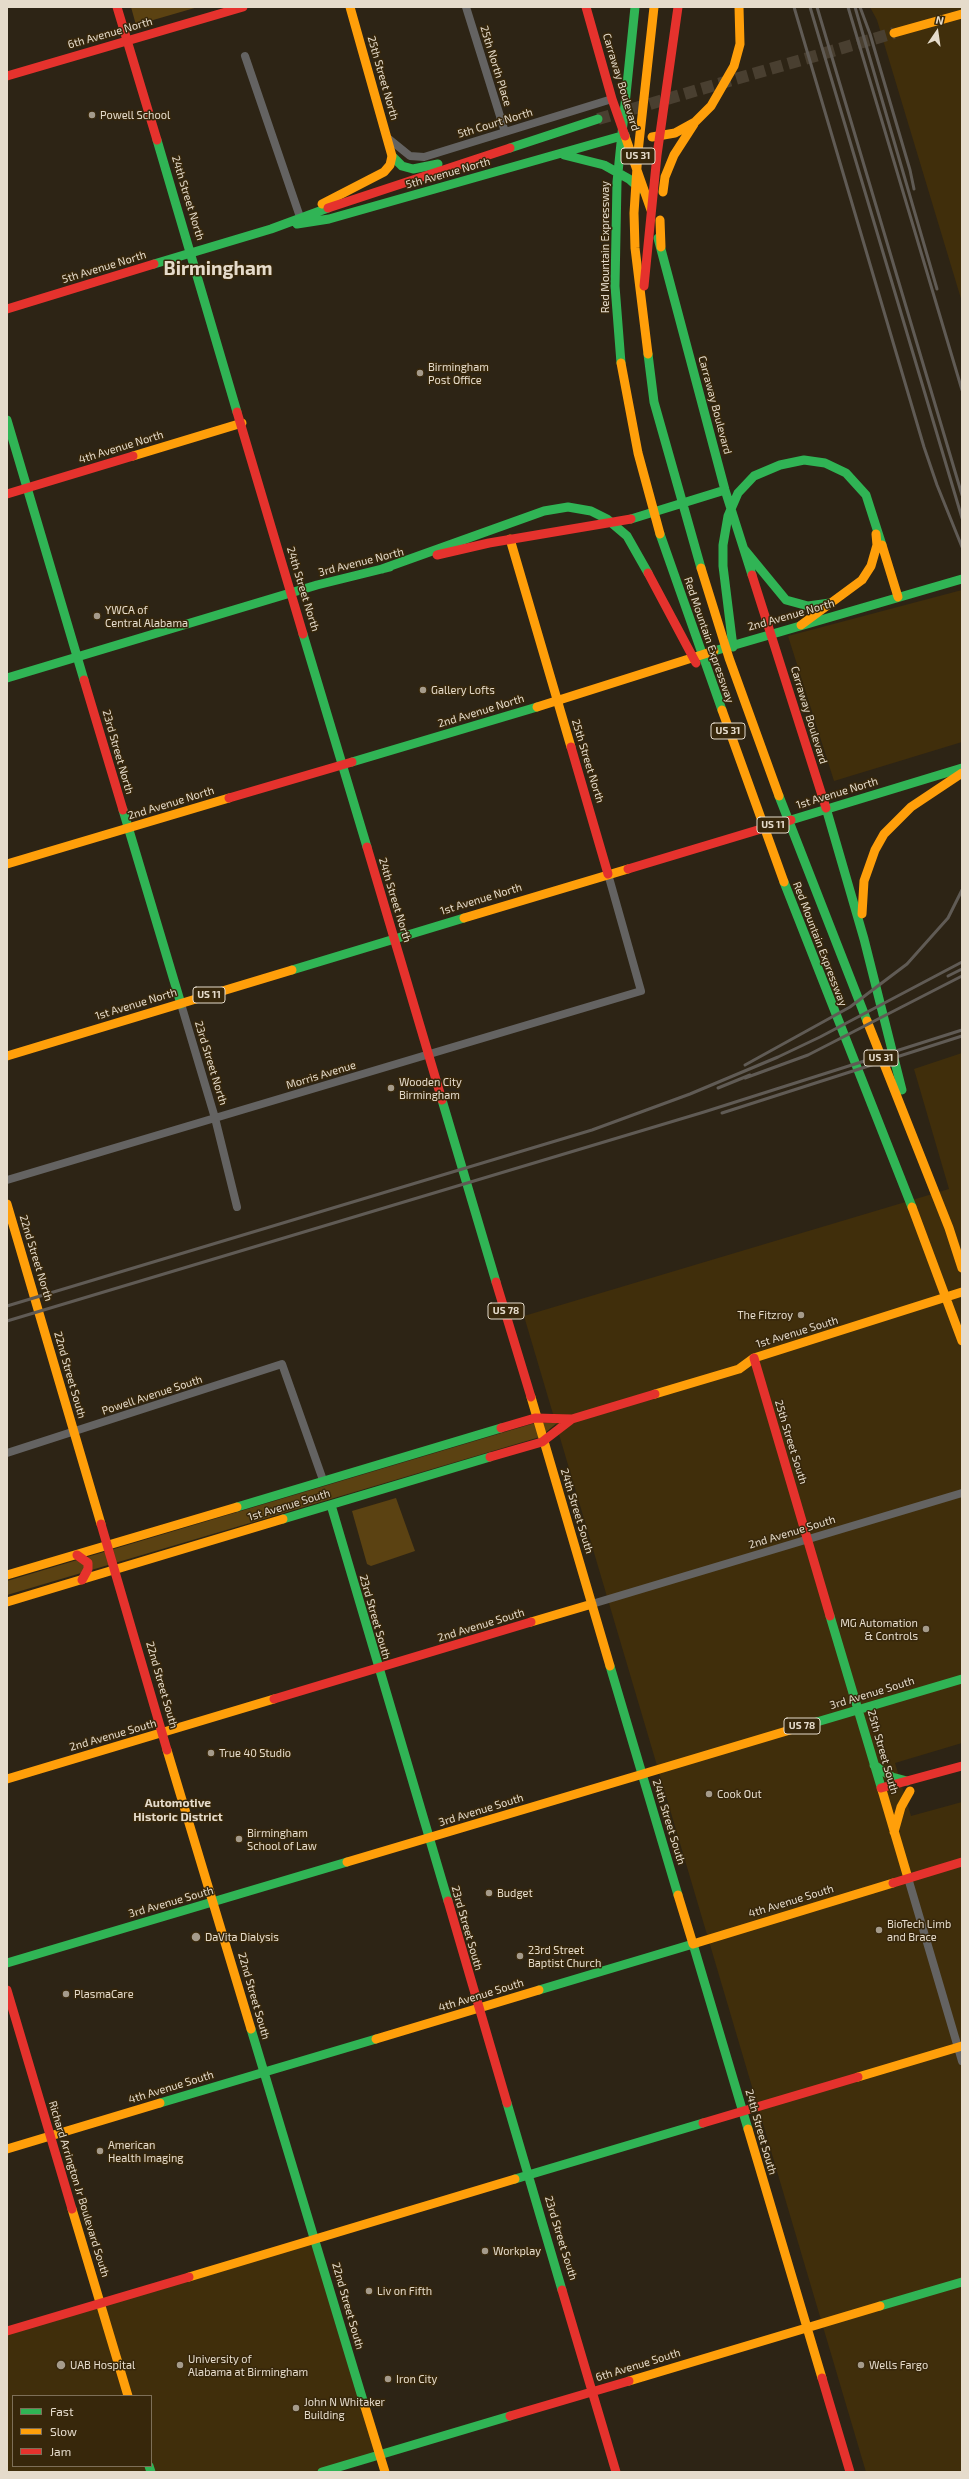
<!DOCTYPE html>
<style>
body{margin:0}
#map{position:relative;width:969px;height:2479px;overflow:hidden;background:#2d2415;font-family:"Exo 2",sans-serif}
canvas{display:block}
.frame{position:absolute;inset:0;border:8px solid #e5dbcb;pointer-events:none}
.legend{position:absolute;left:12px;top:2395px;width:140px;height:72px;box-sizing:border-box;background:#37270b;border:1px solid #7d6f58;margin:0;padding:5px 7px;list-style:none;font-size:12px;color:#e5dbcb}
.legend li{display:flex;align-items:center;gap:8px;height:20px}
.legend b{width:20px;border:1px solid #7d6f58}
.north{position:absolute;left:917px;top:12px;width:40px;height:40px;-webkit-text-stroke:3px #37270b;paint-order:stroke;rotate:13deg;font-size:11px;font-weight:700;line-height:16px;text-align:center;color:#e5dbcb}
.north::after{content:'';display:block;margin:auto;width:14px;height:18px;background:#e5dbcb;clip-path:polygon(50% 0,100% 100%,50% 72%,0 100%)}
</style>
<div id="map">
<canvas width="969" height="2479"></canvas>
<div class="frame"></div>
<ul class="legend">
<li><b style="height:5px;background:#30b455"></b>Fast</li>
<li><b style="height:5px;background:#ff9f0a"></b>Slow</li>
<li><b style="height:5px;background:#e5322d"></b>Jam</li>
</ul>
<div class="north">N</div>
</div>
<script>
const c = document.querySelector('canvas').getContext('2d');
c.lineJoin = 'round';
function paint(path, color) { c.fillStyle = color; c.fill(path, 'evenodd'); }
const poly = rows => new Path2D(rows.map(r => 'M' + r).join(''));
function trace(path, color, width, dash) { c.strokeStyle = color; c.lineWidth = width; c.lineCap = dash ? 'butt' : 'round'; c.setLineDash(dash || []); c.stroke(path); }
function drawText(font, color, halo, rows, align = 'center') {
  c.font = font + ' "Exo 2",sans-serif'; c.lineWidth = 3; c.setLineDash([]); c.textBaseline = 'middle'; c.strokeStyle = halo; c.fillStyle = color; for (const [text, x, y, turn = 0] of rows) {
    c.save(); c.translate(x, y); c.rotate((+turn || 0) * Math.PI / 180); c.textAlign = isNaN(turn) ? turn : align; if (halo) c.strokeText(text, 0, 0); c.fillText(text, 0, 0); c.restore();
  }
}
const built = poly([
 [870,7,962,7,962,302,877,20],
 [962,590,962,742,834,781,788,636],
 [962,1053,962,1743,895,1763,911,1816,962,1802,962,2472,866,2472,524,1316,949,1189,914,1069],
 [315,2239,380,2455,326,2472,7,2472,7,2334],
 [13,2396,151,2396,151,2466,13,2466]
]);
const green = poly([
 [131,7,198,7,136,25],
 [535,1423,557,1423,540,1437,7,1595,7,1581],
 [396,1498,415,1551,371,1566,367,1564,352,1511]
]);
const secondaryTunnel = poly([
 [598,119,894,33]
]);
const street = poly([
 [466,7,505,132],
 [245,56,300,217],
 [389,139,410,156,424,157,612,99],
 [181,1004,215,1118,237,1207],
 [7,1180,641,991,608,874],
 [7,1453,282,1364,323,1480],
 [592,1604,962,1493],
 [908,1878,962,2061]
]);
const fast = poly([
 [157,140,237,412],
 [510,148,598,119],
 [564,155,604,165,629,179,640,189],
 [392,156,402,166,413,169,438,164],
 [297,224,329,219,625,135],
 [658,238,725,490,752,575],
 [154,264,271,229,328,208],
 [648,354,654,402,701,568],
 [621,363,615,286,617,182,635,7],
 [7,420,84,680],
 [631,519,725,490],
 [660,534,722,710],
 [744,549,786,600,808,606,830,603],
 [382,569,544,511,568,507,591,511,607,519,627,536,648,573],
 [303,634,367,847],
 [733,647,723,566,723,545,728,516,738,493,754,476,780,465,804,460,825,463,846,473,866,495,882,545],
 [714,651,962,579],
 [7,678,317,585,390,567],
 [352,762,537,707],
 [779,796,867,1021],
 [826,808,864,939,902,1090],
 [123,810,181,1004],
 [791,820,962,768],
 [784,882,912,1207],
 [292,970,464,918],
 [442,1100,496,1282],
 [331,1505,448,1901],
 [237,1507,501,1428],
 [283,1519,490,1457],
 [830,1616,882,1790],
 [610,1666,678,1895],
 [810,1724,962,1679],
 [874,1765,892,1777,907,1781],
 [7,1963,347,1862],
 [539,1990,693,1944,748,2129],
 [251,2029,365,2407],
 [160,2103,376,2039],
 [507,2103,562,2290],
 [515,2179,703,2123],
 [880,2306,962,2282],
 [149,2466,151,2472],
 [322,2472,510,2416]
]);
const slow = poly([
 [894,33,962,14],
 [625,136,651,210],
 [652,137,675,133,695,122,711,106,734,66,740,44,739,7],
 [663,192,665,177,674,155,694,124],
 [322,204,384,172,390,165,392,156,350,7],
 [660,220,661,247],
 [648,354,635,248,634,213,638,152,654,7],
 [621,363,638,453,660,534],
 [133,456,242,423],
 [510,539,571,747],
 [882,545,898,597],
 [701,568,729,658,779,796],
 [801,625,862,580,871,566,877,545,876,534],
 [537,707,714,651],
 [722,710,784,882],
 [7,864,229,798],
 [862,914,864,881,875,850,884,834,911,807,962,773],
 [464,918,628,869],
 [867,1021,949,1228,962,1268],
 [7,1056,292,970],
 [7,1204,101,1524],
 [912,1207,962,1341],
 [655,1394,739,1369,754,1358,962,1292],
 [531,1397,610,1666],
 [7,1575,237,1507],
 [7,1602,283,1519],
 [531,1622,592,1604],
 [167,1750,251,2029],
 [643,1774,810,1724],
 [7,1779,274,1699],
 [882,1790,908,1878],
 [894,1832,901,1807,910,1791],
 [347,1862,643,1774],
 [678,1895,693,1944,893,1883],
 [376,2039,539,1990],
 [858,2077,962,2046],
 [748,2129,822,2378],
 [7,2149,160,2103],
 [72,2209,128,2396],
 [189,2277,515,2179],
 [629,2381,880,2306],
 [365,2407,385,2472]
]);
const jam = poly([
 [117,7,157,140],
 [586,7,612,99,625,136],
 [7,76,243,7],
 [328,208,510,148],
 [644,286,657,155,678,7],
 [7,309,154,264],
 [237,412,303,634],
 [7,494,133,456],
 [437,555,489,543,631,519],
 [648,573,696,663],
 [752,575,826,808],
 [84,680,123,810],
 [571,747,608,874],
 [229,798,352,762],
 [367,847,394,938],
 [628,869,791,820],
 [394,938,442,1100],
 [496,1282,531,1397],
 [754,1358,830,1616],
 [501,1428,535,1418,572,1419,655,1394],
 [490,1457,542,1442,572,1419],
 [101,1524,167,1750],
 [77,1555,88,1563,88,1569,82,1580],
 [274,1699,531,1622],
 [881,1788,962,1766],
 [893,1883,962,1862],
 [448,1901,507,2103],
 [7,1990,72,2209],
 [703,2123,858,2077],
 [562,2290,616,2472],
 [7,2331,189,2277],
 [822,2378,850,2472],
 [510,2416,629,2381]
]);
const rail = poly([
 [794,7,924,447,937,485,962,547],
 [810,7,962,518],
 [817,7,962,495],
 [848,7,962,390],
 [855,7,937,289],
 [860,7,870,34,910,170,914,189],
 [948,976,962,969],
 [745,1065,850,1007,907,964,948,918,962,890],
 [745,1078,808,1055,962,976],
 [718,1088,750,1075],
 [722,1113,962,1036],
 [7,1306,592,1130,690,1094,778,1057,820,1037,962,962],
 [7,1321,704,1112,962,1030]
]);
const markers = [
 [92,115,4,"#a59b8b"],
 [420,373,4,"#a59b8b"],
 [97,616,4,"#a59b8b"],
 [423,690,4,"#a59b8b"],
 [391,1088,4,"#a59b8b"],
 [801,1315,4,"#a59b8b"],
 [926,1629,4,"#a59b8b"],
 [211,1753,4,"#a59b8b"],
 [709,1794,4,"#a59b8b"],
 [239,1839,4,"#a59b8b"],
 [489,1893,4,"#a59b8b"],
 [879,1930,4,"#a59b8b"],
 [196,1937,5,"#a59b8b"],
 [520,1956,4,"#a59b8b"],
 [66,1994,4,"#a59b8b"],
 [100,2151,4,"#a59b8b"],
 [485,2251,4,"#a59b8b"],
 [369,2291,4,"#a59b8b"],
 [61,2365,5,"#a59b8b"],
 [180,2365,4,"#a59b8b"],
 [861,2365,4,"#a59b8b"],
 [388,2379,4,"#a59b8b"],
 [296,2408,4,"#a59b8b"]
];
const shields = [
 [638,156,34],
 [728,731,34],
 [773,825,32],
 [209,995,32],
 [881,1058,34],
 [506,1311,36],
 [802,1726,36]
];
const shieldNames = [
 ["US 31",638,156],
 ["US 31",728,731],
 ["US 11",773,825],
 ["US 11",209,995],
 ["US 31",881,1058],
 ["US 78",506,1311],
 ["US 78",802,1726]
];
const streetNames = [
 ["6th Avenue North",110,33,-16],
 ["25th North Place",496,66,73],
 ["25th Street North",383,78,74],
 ["Carraway Boulevard",621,82,73],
 ["5th Court North",495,123,-17],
 ["5th Avenue North",448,173,-16],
 ["24th Street North",188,198,73],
 ["Red Mountain Expressway",605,247,-90],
 ["5th Avenue North",104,267,-17],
 ["Carraway Boulevard",715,405,75],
 ["4th Avenue North",121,447,-17],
 ["3rd Avenue North",361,562,-14],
 ["24th Street North",303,589,73],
 ["2nd Avenue North",791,615,-16],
 ["Red Mountain Expressway",709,640,71],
 ["2nd Avenue North",481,711,-17],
 ["Carraway Boulevard",809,715,73],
 ["23rd Street North",118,752,74],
 ["25th Street North",588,761,73],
 ["1st Avenue North",837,793,-17],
 ["2nd Avenue North",171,803,-17],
 ["1st Avenue North",481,899,-17],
 ["24th Street North",395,900,73],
 ["Red Mountain Expressway",820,944,69],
 ["1st Avenue North",136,1004,-17],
 ["23rd Street North",211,1063,73],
 ["Morris Avenue",321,1075,-17],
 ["22nd Street North",36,1258,73],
 ["1st Avenue South",797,1332,-17],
 ["22nd Street South",70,1375,74],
 ["Powell Avenue South",152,1395,-18],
 ["25th Street South",791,1442,73],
 ["1st Avenue South",289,1505,-17],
 ["24th Street South",577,1511,73],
 ["2nd Avenue South",792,1532,-17],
 ["23rd Street South",375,1617,74],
 ["2nd Avenue South",481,1625,-17],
 ["22nd Street South",162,1685,74],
 ["3rd Avenue South",872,1693,-17],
 ["2nd Avenue South",113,1735,-16],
 ["25th Street South",883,1752,74],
 ["3rd Avenue South",481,1810,-17],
 ["24th Street South",669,1822,73],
 ["4th Avenue South",791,1901,-17],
 ["3rd Avenue South",171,1902,-16],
 ["23rd Street South",467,1928,74],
 ["4th Avenue South",481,1995,-17],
 ["22nd Street South",254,1996,74],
 ["4th Avenue South",171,2087,-17],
 ["24th Street South",761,2132,74],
 ["Richard Arrington Jr Boulevard South",79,2189,73],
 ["23rd Street South",561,2238,73],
 ["22nd Street South",348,2306,74],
 ["6th Avenue South",638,2365,-17]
];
const poiNames = [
 ["Powell School",100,115],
 ["Birmingham",428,367],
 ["Post Office",428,380],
 ["YWCA of",105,610],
 ["Central Alabama",105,623],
 ["Gallery Lofts",431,690],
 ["Wooden City",399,1082],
 ["Birmingham",399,1095],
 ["The Fitzroy",793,1315,"right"],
 ["MG Automation",918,1623,"right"],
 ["& Controls",918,1636,"right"],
 ["True 40 Studio",219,1753],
 ["Cook Out",717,1794],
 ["Birmingham",247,1833],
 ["School of Law",247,1846],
 ["Budget",497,1893],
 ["BioTech Limb",887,1924],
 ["and Brace",887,1937],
 ["DaVita Dialysis",205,1937],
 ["23rd Street",528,1950],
 ["Baptist Church",528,1963],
 ["PlasmaCare",74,1994],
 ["American",108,2145],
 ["Health Imaging",108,2158],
 ["Workplay",493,2251],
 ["Liv on Fifth",377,2291],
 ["University of",188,2359],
 ["Alabama at Birmingham",188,2372],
 ["UAB Hospital",70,2365],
 ["Wells Fargo",869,2365],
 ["Iron City",396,2379],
 ["John N Whitaker",304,2402],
 ["Building",304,2415]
];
const neighbourhoodNames = [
 ["Automotive",178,1803],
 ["Historic District",178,1817]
];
const townNames = [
 ["Birmingham",218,269]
];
paint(built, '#402e0b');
paint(green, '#5b4212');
trace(secondaryTunnel, '#493f30', 12, [12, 6]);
trace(street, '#646362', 8);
trace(fast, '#30b455', 9);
trace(slow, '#ff9f0a', 9);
trace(jam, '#e5322d', 9);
trace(rail, '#605b55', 3);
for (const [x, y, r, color] of markers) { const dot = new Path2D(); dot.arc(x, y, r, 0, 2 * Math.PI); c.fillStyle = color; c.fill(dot); trace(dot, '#37270b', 1.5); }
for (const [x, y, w] of shields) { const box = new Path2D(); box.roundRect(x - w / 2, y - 8, w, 16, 3); c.fillStyle = '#37270b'; c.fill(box); trace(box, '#e5dbcb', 1); }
drawText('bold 10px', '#e5dbcb', null, shieldNames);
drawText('11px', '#e5dbcb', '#37270b', streetNames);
drawText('11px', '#e5dbcb', '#37270b', poiNames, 'left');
drawText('bold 12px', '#e5dbcb', '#37270b', neighbourhoodNames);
drawText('bold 19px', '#e5dbcb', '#37270b', townNames);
</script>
